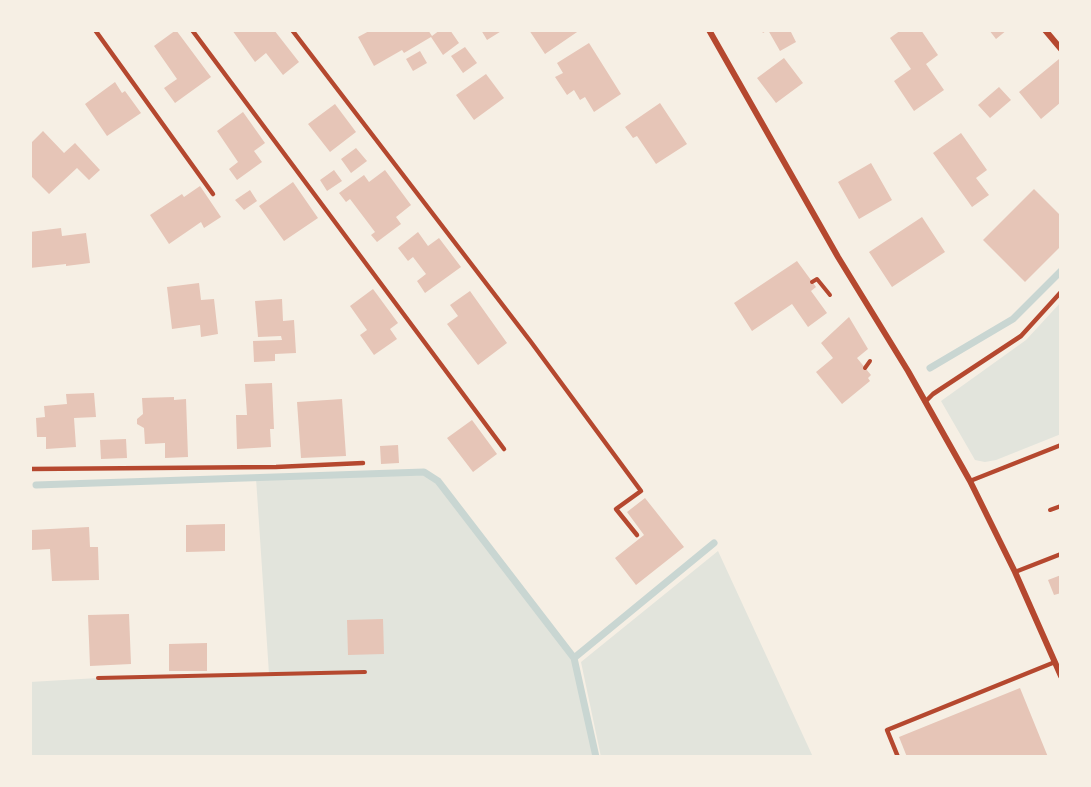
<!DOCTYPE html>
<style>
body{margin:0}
#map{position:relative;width:1091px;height:787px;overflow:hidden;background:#f6efe4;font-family:"PT Sans Narrow",sans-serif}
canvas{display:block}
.frame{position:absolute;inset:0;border:32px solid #f6efe4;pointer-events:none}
</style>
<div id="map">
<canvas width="1091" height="787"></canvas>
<div class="frame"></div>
</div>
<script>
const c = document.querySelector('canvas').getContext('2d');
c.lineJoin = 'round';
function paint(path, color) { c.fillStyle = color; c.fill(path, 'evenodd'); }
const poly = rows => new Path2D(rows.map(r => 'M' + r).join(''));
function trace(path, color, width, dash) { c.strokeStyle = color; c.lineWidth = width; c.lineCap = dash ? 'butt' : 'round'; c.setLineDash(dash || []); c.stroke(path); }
const green = poly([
 [1061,302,1061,434,996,460,985,462,975,460,941,401,1026,340],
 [424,472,438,481,574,658,596,757,30,757,30,682,98,678,269,674,256,478],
 [718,551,813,757,601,757,581,662]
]);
const stream = poly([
 [930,368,1013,319,1061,271],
 [36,485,424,472,438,481,574,658],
 [596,757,574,658,714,543]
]);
const building = poly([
 [176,30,211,77,175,103,164,88,177,79,154,46],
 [232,30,274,30,299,62,283,75,266,53,255,62],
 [371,30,428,30,432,36,440,30,450,30,459,43,443,55,431,37,404,53,402,50,374,66,358,37],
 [481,30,503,30,487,40],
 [529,30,580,30,545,54],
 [761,30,790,30,796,42,780,51,768,30,763,33],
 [901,30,921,30,938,55,926,64,944,90,914,111,894,81,911,69,890,38],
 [989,30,1007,30,996,39],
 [589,43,621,94,594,112,585,97,580,100,574,90,567,95,555,77,563,73,557,63],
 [465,47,477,63,463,73,451,56],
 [420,51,427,63,413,71,406,59],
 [784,58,803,83,776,103,757,78],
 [1059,59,1061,62,1061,102,1041,119,1019,92],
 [486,74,504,98,474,120,456,95],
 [115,82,122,93,125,91,141,113,107,136,85,104],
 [999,87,1011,100,990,118,978,105],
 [660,103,687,144,656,164,637,136,633,138,625,127],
 [335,104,356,132,330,152,308,124],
 [243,112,265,143,254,151,262,162,237,180,229,169,238,162,217,131],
 [43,131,64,153,75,143,100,170,89,180,77,168,49,194,30,175,30,144],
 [961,133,987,170,976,178,989,195,972,207,933,153],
 [356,148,367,161,351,173,341,159],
 [871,163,892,200,859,219,838,182],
 [334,170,342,181,327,191,320,180],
 [385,170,411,205,396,217,401,224,377,242,371,235,375,232,350,199,346,202,339,193,364,175,369,182],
 [293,182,318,218,284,241,259,206],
 [200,186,221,217,204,228,201,222,169,244,150,215,182,194,184,197],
 [1034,189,1061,216,1061,246,1025,282,983,240],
 [250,190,257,201,244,210,235,200],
 [922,217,945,252,892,287,869,252],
 [61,228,62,236,86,233,90,263,66,266,66,264,30,268,30,232],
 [418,232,428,246,439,238,461,267,425,293,417,281,426,274,413,257,408,261,398,248],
 [797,261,816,287,811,291,827,313,808,327,792,304,752,331,734,303],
 [199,283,201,300,214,299,218,334,201,337,200,325,172,329,167,287],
 [373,289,398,323,390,329,397,339,374,355,360,335,367,330,350,306],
 [470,291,507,343,478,365,447,324,458,316,450,305],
 [282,299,283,321,294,320,296,353,275,354,275,361,254,362,253,341,282,340,281,336,258,337,255,301],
 [849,317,868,349,857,358,871,375,868,378,870,381,842,404,816,372,833,358,821,343],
 [272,383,274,429,270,429,271,447,237,449,236,415,247,415,245,384],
 [94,393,96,417,74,418,76,447,46,449,46,437,37,437,36,418,45,417,44,406,67,404,66,394],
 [174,397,174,400,186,399,188,457,165,458,165,443,145,444,144,428,137,424,137,419,143,414,142,398],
 [342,399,346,456,301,458,297,402],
 [472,420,497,454,473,472,447,438],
 [126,439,127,458,101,459,100,440],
 [398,445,399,463,381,464,380,446],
 [645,498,684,547,636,585,615,558,644,535,627,512],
 [225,524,225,551,186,552,186,525],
 [89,527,90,547,98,547,99,580,52,581,50,549,32,550,31,530],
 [1061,575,1061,593,1054,595,1048,580],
 [129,614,131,664,90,666,88,615],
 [383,619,384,654,348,655,347,620],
 [207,643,207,671,169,671,169,644],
 [1020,688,1048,757,907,757,899,737]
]);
const path = poly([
 [812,282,817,279,830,295],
 [865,368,870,361],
 [1050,510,1061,506],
 [98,678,365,672]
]);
const service = poly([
 [95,30,213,194],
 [192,30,504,449],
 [292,30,531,342,641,491,616,509,637,535],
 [925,402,933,394,1021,336,1061,292],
 [30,469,276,467,363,463],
 [970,481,1061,445],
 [1015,572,1061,554],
 [898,757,887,730,1055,662]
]);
const minor = poly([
 [709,30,838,257,908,371,970,481,1015,572,1061,676],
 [1045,30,1061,49]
]);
paint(green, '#e2e4dc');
trace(stream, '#c9d6d2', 7);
paint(building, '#e6c5b7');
trace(path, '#b5482f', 4);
trace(service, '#b5482f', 4.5);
trace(minor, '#b5482f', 6);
</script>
